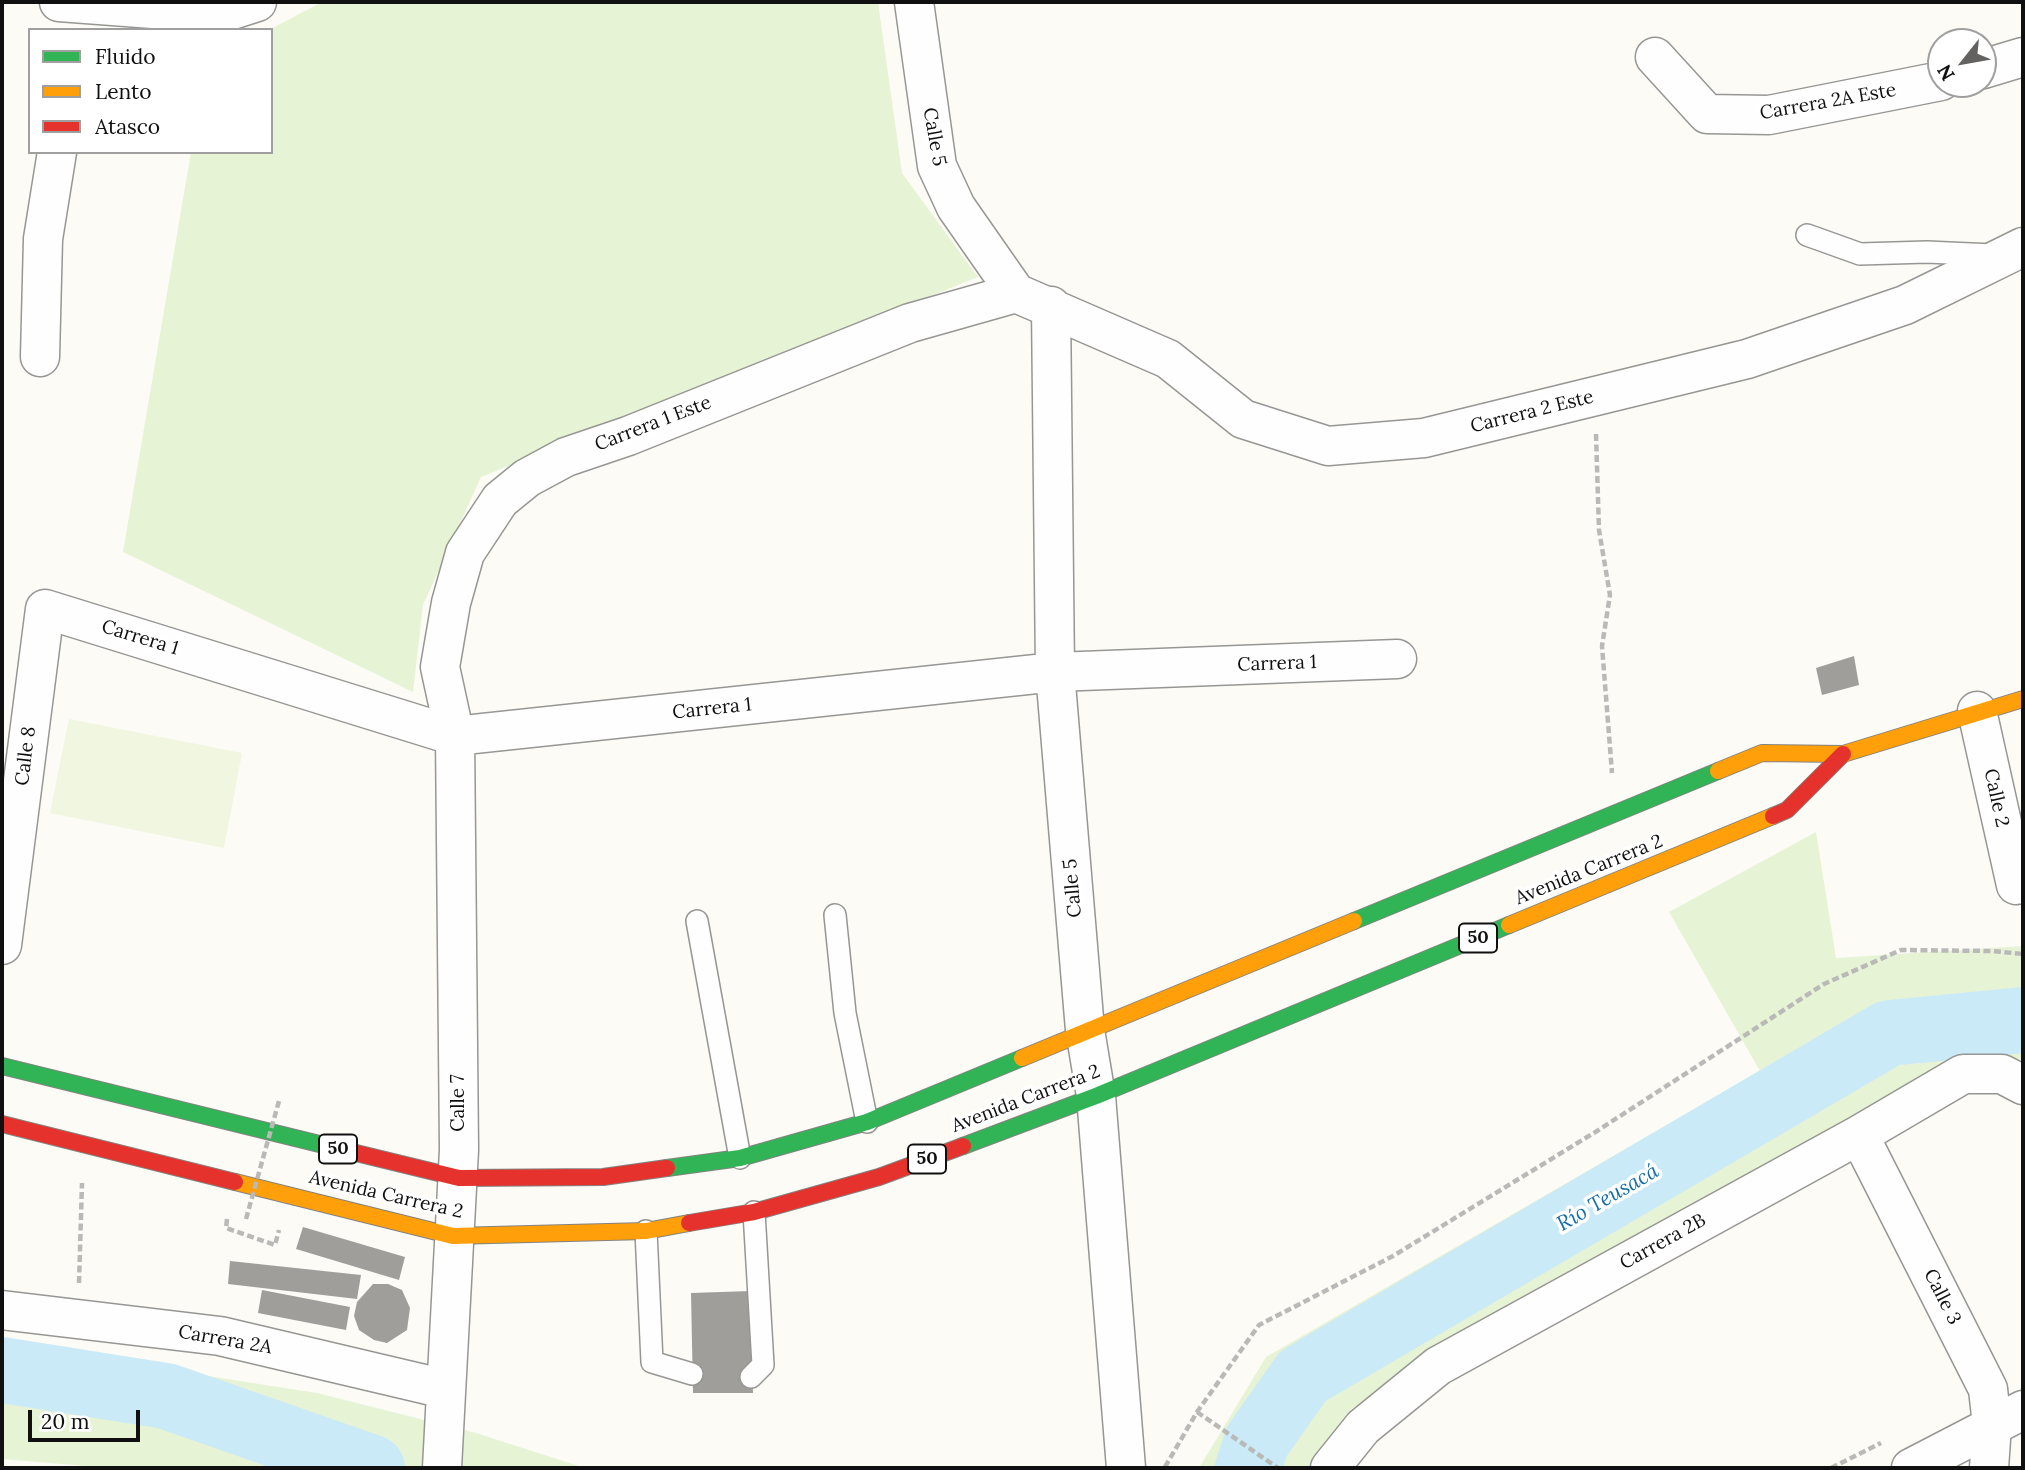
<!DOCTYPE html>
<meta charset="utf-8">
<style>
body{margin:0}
#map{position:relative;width:2025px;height:1470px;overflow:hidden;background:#fcfbf6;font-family:Lora,serif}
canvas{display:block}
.frame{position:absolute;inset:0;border:4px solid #101010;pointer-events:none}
.legend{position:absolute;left:28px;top:28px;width:245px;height:126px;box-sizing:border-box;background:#fff;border:2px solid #9f9f9f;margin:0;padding:9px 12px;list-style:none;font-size:21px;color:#101010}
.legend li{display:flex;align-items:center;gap:14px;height:35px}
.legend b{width:35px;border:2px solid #9f9f9f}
.north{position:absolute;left:1927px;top:28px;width:70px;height:70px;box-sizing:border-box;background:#fff;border:2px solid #9f9f9f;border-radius:50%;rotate:239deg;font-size:19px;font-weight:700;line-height:28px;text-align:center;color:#101010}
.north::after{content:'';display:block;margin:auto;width:24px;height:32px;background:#636260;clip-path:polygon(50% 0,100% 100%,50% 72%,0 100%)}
.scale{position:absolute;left:28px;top:1410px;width:112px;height:32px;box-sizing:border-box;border:4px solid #101010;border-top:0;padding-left:9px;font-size:21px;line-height:24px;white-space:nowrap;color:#101010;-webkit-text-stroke:5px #fff;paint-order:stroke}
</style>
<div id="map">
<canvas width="2025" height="1470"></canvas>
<div class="frame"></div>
<ul class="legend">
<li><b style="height:9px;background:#30b455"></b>Fluido</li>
<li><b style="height:9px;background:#ff9f0a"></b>Lento</li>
<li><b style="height:9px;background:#e5322d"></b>Atasco</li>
</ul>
<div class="north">N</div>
<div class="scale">20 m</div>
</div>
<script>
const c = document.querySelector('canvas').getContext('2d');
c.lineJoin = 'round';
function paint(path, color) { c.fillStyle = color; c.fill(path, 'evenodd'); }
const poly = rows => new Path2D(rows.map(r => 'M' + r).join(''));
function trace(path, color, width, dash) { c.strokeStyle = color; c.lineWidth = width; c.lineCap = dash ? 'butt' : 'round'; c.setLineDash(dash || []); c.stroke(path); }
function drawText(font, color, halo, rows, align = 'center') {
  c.font = font + ' Lora,serif'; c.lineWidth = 7; c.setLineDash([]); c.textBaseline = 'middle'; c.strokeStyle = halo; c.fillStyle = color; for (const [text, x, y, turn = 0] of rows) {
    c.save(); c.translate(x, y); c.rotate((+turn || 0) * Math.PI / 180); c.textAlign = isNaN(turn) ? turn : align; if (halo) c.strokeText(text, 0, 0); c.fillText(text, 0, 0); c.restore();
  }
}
const green = poly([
 [322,2,878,2,902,173,978,277,481,477,423,605,413,692,123,552,191,152,271,152,269,30],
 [1816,832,1836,958,2023,946,2023,1094,1946,1061,1351,1409,1320,1468,1199,1468,1266,1357,1760,1071,1669,912],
 [2,1344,317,1393,476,1433,585,1468,110,1468,2,1459]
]);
const pitch = poly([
 [69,719,242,753,224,848,50,813]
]);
const river = poly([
 [2,1370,166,1396,372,1468],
 [1248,1468,1257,1441,1303,1376,1889,1033,2023,1020]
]);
const building = poly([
 [1854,656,1859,685,1822,695,1816,668],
 [303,1227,405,1257,399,1280,296,1249],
 [230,1261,361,1275,357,1299,228,1284],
 [373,1284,388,1284,402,1290,410,1308,407,1330,387,1343,374,1340,359,1330,354,1316,357,1302],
 [262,1290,350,1307,346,1330,258,1313],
 [751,1291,753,1393,693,1393,691,1293]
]);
const path = poly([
 [1596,434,1599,530,1610,595,1602,646,1612,773],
 [227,1219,226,1228,275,1245,279,1230],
 [79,1283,82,1183],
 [1197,1412,1278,1468],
 [1165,1467,1197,1412,1259,1325,1393,1256,1597,1131,1824,984,1901,950,1992,951,2023,954],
 [1831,1468,1881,1443]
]);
const lane = poly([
 [1807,235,1860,254,1927,252,1993,255],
 [835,915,845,1013,867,1122],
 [697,921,740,1158],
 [646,1231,652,1362,692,1374],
 [751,1377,763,1365,754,1212]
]);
const street = poly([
 [59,2,220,14,257,2],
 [914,2,937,166,956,207,1016,293],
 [1655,57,1707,114,1769,115,1941,81],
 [1983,69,2023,57],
 [1051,306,1055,672,1085,1030,1096,1096,1126,1468],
 [40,357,43,239,57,152],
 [1977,711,2016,885,2023,883],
 [2,945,45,609,455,736,1055,672,1397,659],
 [1859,1135,1988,1389,1992,1425,1989,1468],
 [2,1310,220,1336,445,1389],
 [442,1468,459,1150,455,736,440,667,451,603,465,553,500,500,527,478,566,457,628,436,910,323,1016,293,1168,359,1243,419,1328,446,1424,438,1747,359,1905,305,2023,247],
 [1330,1468,1363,1427,1438,1366,1859,1135,1963,1074,2002,1074,2023,1085],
 [1911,1468,2023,1410]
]);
const fast = poly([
 [1354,921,1718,771],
 [2,1066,352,1152],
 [963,1146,1096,1096,1509,925],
 [667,1168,740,1158,867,1122,1022,1058]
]);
const slow = poly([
 [1718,771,1762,753,1843,754,2023,699],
 [1509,925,1773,816],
 [1022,1058,1354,921],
 [235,1182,453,1236,646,1231,689,1223]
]);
const jam = poly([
 [1773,816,1787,810,1843,754],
 [2,1124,235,1182],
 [352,1152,459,1178,603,1177,667,1168],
 [689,1223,754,1212,879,1177,963,1146]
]);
const pathBridge = poly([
 [246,1219,279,1101]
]);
const shields = [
 [1478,938,38],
 [338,1149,38],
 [927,1159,38]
];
const shieldNames = [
 ["50",1478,938],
 ["50",338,1149],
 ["50",927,1159]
];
const streetNames = [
 ["Carrera 2A Este",1828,102,-10],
 ["Calle 5",934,137,80],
 ["Carrera 2 Este",1532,412,-14],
 ["Carrera 1 Este",653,424,-21],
 ["Carrera 1",140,638,17],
 ["Carrera 1",1277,664,-2],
 ["Carrera 1",712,709,-6],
 ["Calle 8",26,756,-83],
 ["Calle 2",1996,798,78],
 ["Avenida Carrera 2",1589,870,-22],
 ["Calle 5",1073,888,-95],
 ["Avenida Carrera 2",1026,1099,-21],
 ["Calle 7",459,1103,-90],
 ["Avenida Carrera 2",386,1195,13],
 ["Carrera 2B",1663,1242,-29],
 ["Calle 3",1942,1297,63],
 ["Carrera 2A",225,1340,10]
];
const waterNames = [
 ["Río Teusacá",1608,1198,-30]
];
paint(green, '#e7f3d5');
paint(pitch, '#f0f6df');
trace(river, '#caeaf7', 66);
paint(building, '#a09e9b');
trace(lane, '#969694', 24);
trace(street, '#969694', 41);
trace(fast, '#848381', 18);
trace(slow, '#848381', 18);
trace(jam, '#848381', 18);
trace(path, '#b9b9b8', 4.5, [7, 3.5]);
trace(lane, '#fffefe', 21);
trace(street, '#fffefe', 38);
trace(fast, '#30b455', 16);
trace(slow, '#ff9f0a', 16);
trace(jam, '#e5322d', 16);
trace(pathBridge, '#b9b9b8', 4.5, [7, 3.5]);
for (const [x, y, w] of shields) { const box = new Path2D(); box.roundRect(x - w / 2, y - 14.5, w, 29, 5); c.fillStyle = '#fff'; c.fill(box); trace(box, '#101010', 2); }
drawText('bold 18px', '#101010', null, shieldNames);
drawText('19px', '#101010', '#fff', streetNames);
drawText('italic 21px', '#136ea8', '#fff', waterNames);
</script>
